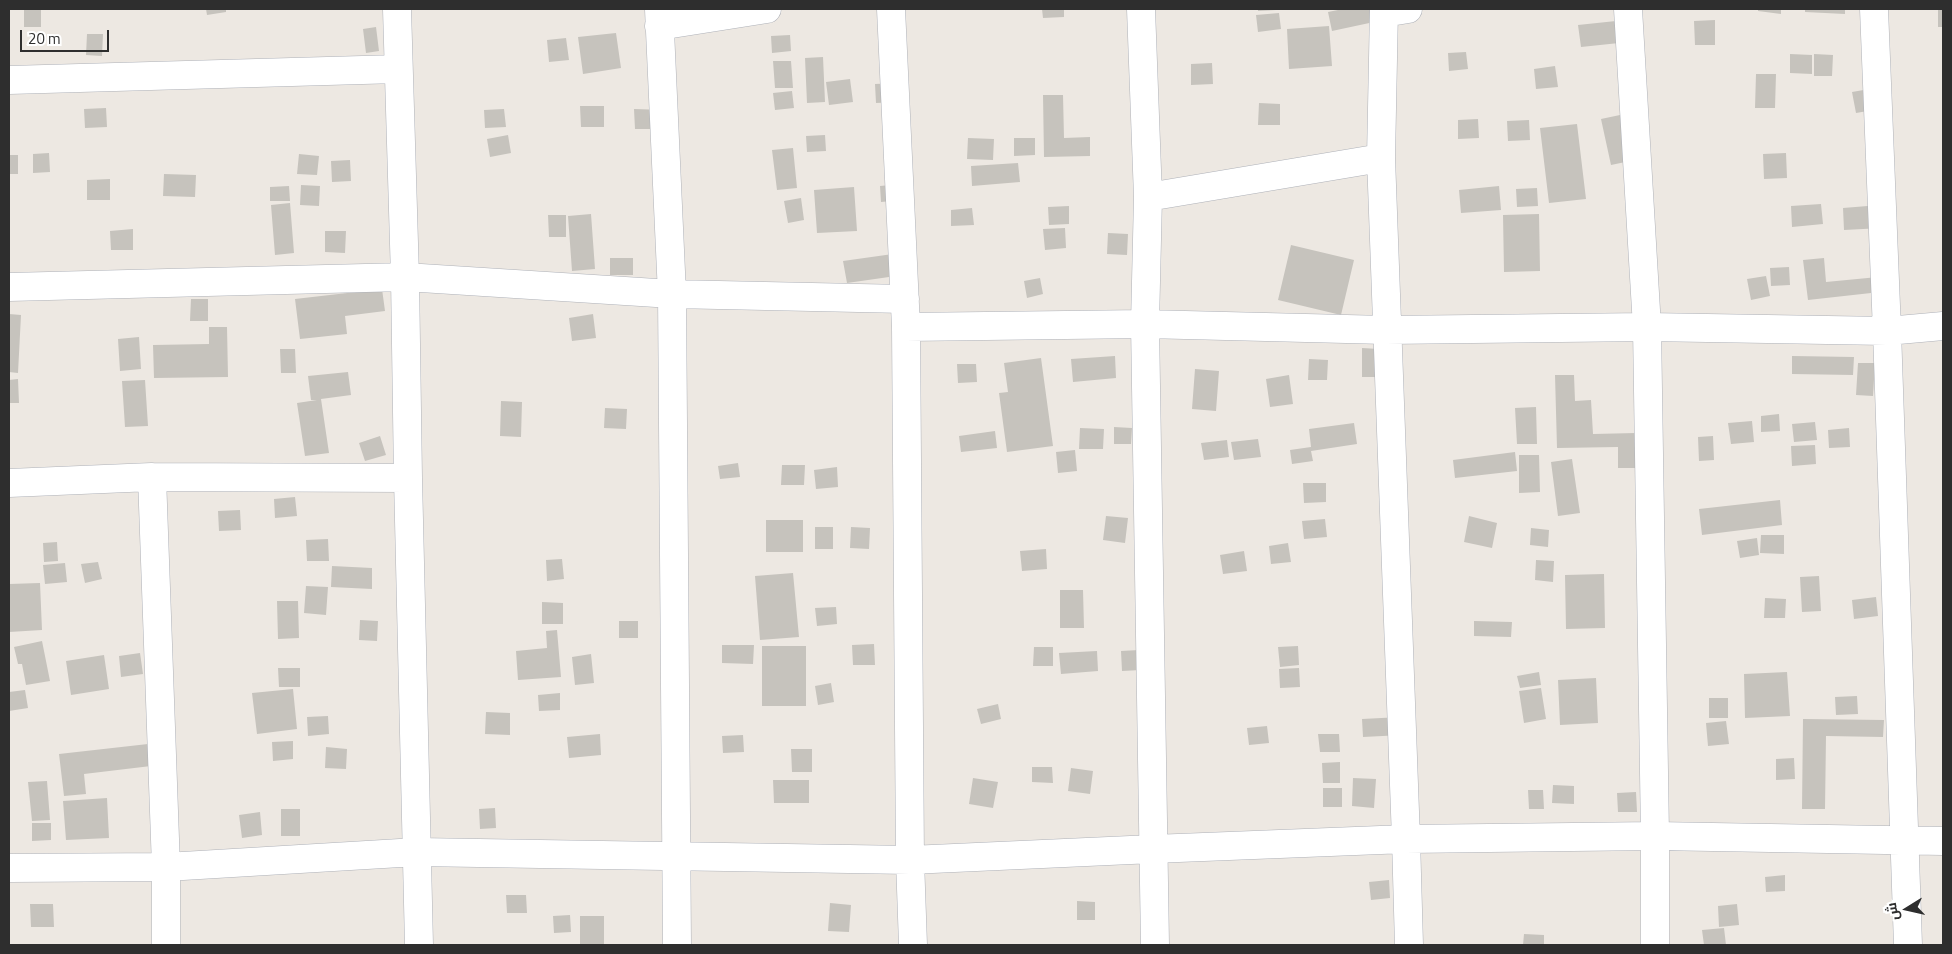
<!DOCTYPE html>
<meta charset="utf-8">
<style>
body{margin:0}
#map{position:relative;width:1952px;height:954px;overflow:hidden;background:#ede8e2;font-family:"Titillium Web",Cairo,sans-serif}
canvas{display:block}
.frame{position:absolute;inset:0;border:10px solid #2e2e2e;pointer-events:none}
.north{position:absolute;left:1882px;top:884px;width:50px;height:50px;-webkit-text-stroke:4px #fff;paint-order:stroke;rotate:260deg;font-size:14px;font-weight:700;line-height:20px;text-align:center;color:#2e2e2e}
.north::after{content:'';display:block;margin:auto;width:18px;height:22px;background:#2e2e2e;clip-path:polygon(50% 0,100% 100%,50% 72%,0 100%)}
.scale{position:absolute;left:20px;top:30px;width:89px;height:22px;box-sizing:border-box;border:2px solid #2e2e2e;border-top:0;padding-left:6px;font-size:15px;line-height:18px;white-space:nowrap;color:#2e2e2e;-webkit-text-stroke:4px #fff;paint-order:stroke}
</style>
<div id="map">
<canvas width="1952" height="954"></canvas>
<div class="frame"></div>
<div class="north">ش</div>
<div class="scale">20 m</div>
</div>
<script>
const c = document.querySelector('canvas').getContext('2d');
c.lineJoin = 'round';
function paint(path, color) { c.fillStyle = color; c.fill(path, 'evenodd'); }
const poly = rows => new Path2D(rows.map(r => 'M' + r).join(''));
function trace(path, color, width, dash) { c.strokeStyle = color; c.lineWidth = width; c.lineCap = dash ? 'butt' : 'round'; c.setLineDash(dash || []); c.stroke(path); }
const building = poly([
 [24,9,41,9,41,27,24,27],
 [206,9,226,9,226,12,207,15],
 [1042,9,1064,9,1064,17,1043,18],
 [1258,9,1276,9,1276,10,1258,11],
 [1343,9,1371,9,1374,22,1332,31,1328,12],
 [1758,9,1781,9,1781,14,1758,11],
 [1805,9,1845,9,1845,14,1805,12],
 [1938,9,1943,9,1943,27,1938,27],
 [1279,13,1281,29,1258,32,1256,15],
 [1715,20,1715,45,1695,45,1694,21],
 [1616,21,1619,43,1581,47,1578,25],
 [1329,26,1332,66,1289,69,1287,29],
 [376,27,379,51,366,53,363,29],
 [616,33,621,68,583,74,578,37],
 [87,34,103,34,102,56,86,55],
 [790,35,791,51,772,53,771,36],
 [566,38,569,60,549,62,547,40],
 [1466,52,1468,69,1449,71,1448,53],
 [1790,54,1812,55,1812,74,1790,73],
 [1814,54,1833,55,1832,76,1814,76],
 [823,57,825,102,807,103,805,58],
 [773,61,791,61,793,88,775,88],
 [1212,63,1213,84,1191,85,1191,64],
 [1555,66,1558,87,1536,89,1534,69],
 [1756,74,1776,74,1775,108,1755,108],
 [850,79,853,102,829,105,826,82],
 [896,83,897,102,876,103,875,84],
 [1881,87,1885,108,1856,113,1852,92],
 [792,91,794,108,775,110,773,93],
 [1043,95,1063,95,1064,138,1090,137,1090,156,1044,157],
 [1259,103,1280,104,1280,125,1258,125],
 [580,106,604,106,604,127,581,127],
 [106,108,107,127,85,128,84,109],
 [504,109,506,127,485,128,484,110],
 [634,109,665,110,665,129,635,129],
 [1620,115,1630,161,1611,165,1601,119],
 [1478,119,1479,138,1458,139,1458,120],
 [1529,120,1530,140,1508,141,1507,121],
 [1577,124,1586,199,1549,203,1540,128],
 [508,135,511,153,490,157,487,139],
 [825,135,826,151,807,152,806,136],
 [968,138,994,139,993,160,967,159],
 [1014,138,1035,138,1035,155,1014,156],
 [793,148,797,188,777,190,772,150],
 [49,153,50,172,33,173,33,154],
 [1786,153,1787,178,1764,179,1763,154],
 [299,154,319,156,317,175,297,174],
 [9,155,18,155,18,174,9,174],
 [350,160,351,181,332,182,331,161],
 [1018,163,1020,182,972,186,971,166],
 [164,174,196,175,195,197,163,196],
 [110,179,110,200,87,200,87,180],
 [901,184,902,200,881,202,880,186],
 [301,185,320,186,319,206,300,205],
 [289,186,290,201,270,201,270,187],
 [1499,186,1501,210,1461,213,1459,190],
 [854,187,857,231,817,233,814,190],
 [1537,188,1538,206,1517,207,1516,189],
 [801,198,804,220,788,223,784,201],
 [290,203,294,253,275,255,271,205],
 [1821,204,1823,224,1792,227,1791,206],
 [1880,205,1882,228,1844,230,1843,208],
 [1069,206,1069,224,1049,225,1048,207],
 [972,208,974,225,951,226,951,210],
 [591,214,595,269,572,271,568,216],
 [1539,214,1540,271,1504,272,1503,215],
 [548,215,566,215,566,237,549,237],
 [1065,228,1066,248,1045,250,1043,229],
 [133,229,133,250,111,250,110,231],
 [325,231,346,231,345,253,325,252],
 [1108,233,1128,234,1127,255,1107,254],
 [1291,245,1354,260,1341,315,1278,300],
 [900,253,903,275,847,283,843,261],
 [610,258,633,258,633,275,610,275],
 [1824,258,1826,282,1878,277,1880,292,1808,300,1803,260],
 [1789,267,1790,285,1771,286,1770,268],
 [1766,276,1770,296,1751,300,1747,279],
 [1040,278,1043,294,1027,298,1024,281],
 [382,289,385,311,345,316,347,334,300,339,295,299],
 [191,299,208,299,208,321,190,321],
 [9,314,21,315,18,373,9,372],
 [593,314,596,338,572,341,569,318],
 [209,327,227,327,228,377,154,378,153,345,209,344],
 [139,337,141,369,120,371,118,339],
 [1362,348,1379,349,1378,377,1362,377],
 [280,349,295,349,296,373,281,373],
 [1115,356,1116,378,1073,382,1071,359],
 [1792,356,1854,357,1853,375,1792,374],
 [1041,358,1053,446,1007,452,999,393,1008,392,1004,363],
 [1309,359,1328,360,1327,380,1308,380],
 [1858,363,1875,363,1873,396,1856,395],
 [957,364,976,364,977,382,958,383],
 [1195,369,1219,371,1216,411,1192,409],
 [348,372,351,395,321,399,329,453,305,456,297,403,317,400,311,400,308,376],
 [1289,375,1293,404,1270,407,1266,379],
 [1555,375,1574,375,1575,401,1591,400,1593,434,1636,433,1637,468,1618,468,1618,447,1557,448],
 [18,379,19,403,9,403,9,380],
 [145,380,148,426,125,427,122,381],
 [501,401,522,402,521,437,500,436],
 [1536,407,1537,444,1517,444,1515,408],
 [605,408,627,409,626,429,604,428],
 [1779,414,1780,431,1761,432,1761,416],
 [1752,421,1754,442,1731,444,1728,423],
 [1815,422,1817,440,1794,442,1792,424],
 [1354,423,1357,444,1311,451,1313,461,1292,464,1290,450,1311,447,1309,429],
 [1114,427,1132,428,1131,444,1114,444],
 [1080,428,1104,429,1103,449,1079,449],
 [1849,428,1850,447,1829,448,1828,430],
 [995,431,997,448,961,452,959,436],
 [380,436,386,455,365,461,359,443],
 [1713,436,1714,460,1699,461,1698,437],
 [1258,439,1261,457,1234,460,1231,442],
 [1227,440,1229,457,1204,460,1201,443],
 [1815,445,1816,464,1792,466,1791,446],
 [1075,450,1077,471,1058,473,1056,452],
 [1515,452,1517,471,1455,478,1453,460],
 [1519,455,1539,455,1540,492,1519,493],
 [1572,459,1580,513,1558,516,1551,462],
 [738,463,740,477,720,479,718,466],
 [782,465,805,465,804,485,781,485],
 [837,467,838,487,816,489,814,470],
 [1303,483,1326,483,1326,502,1304,503],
 [295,497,297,516,275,518,274,499],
 [1780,500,1782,525,1702,535,1699,509],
 [240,510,241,530,219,531,218,511],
 [1106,516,1128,518,1125,543,1103,540],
 [1469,516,1497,523,1492,548,1464,542],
 [1325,519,1327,537,1304,539,1302,521],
 [766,520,803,520,803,552,766,552],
 [815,527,833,527,833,549,815,549],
 [851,527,870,528,869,549,850,548],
 [1531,528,1549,530,1548,547,1530,545],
 [1761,535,1784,535,1784,554,1760,553],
 [1757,538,1759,555,1740,558,1737,541],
 [328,539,329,561,307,561,306,540],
 [57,542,58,561,44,562,43,543],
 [1288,543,1291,562,1271,564,1269,546],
 [1046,549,1047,569,1022,571,1020,551],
 [1244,551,1247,571,1223,574,1220,555],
 [562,559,564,579,547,581,546,560],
 [1536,560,1554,561,1553,582,1535,580],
 [98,562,102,579,85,583,81,564],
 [65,563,67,582,45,584,43,565],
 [332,566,372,568,372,589,331,587],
 [793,573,799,637,760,640,755,576],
 [1604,574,1605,628,1566,629,1565,575],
 [1819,576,1821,611,1802,612,1800,577],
 [40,583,42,630,9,632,9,584],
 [306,586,328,587,326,615,304,613],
 [1060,590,1083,590,1084,628,1060,628],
 [1876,597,1878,616,1854,619,1852,600],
 [1765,598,1786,599,1785,618,1764,618],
 [277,601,298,601,299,638,278,639],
 [542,602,563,603,563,624,542,624],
 [836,607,837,624,817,626,815,608],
 [360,620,378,621,377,641,359,640],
 [619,621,638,621,638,638,619,638],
 [1474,621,1512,622,1511,637,1474,636],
 [557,630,561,677,518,680,516,651,547,648,546,631],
 [42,641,50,681,26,685,22,664,18,664,14,647],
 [874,644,875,665,853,665,852,645],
 [722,645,754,645,753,664,722,663],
 [762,646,806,646,806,706,762,706],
 [1298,646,1299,665,1280,667,1278,647],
 [1034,647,1053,647,1053,666,1033,666],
 [1139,650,1141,670,1122,671,1121,651],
 [1097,651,1098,671,1061,674,1059,653],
 [140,653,143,674,121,677,119,656],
 [591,654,594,683,575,685,572,657],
 [104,655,109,689,71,695,66,661],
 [278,668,300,668,300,687,279,687],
 [1299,668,1300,687,1280,688,1279,669],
 [1539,672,1541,685,1520,688,1517,676],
 [1787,672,1790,716,1745,718,1744,674],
 [1596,678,1598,723,1560,725,1558,680],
 [831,683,834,702,818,705,815,686],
 [1541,688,1546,719,1524,723,1519,691],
 [293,689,297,729,257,734,252,693],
 [25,690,28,708,9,711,9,692],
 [560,693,560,710,539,711,538,695],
 [1857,696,1858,714,1836,715,1835,697],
 [1709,698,1728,698,1728,718,1709,718],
 [998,704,1001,719,981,724,977,709],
 [486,712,510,713,510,735,485,734],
 [328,716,329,734,308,736,307,717],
 [1401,717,1402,735,1363,737,1362,719],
 [1803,719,1884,720,1883,737,1826,736,1825,809,1802,809],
 [1726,721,1729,744,1708,746,1706,723],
 [1267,726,1269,743,1249,745,1247,728],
 [600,734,601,755,569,758,567,737],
 [1318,734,1339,734,1340,752,1320,752],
 [743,735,744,752,723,753,722,736],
 [293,741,293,759,273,761,272,742],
 [148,744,151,766,84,774,86,794,64,796,59,754],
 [326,747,347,749,346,769,325,768],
 [791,749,812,749,812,772,792,772],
 [1794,758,1795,779,1776,780,1776,759],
 [1340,762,1340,783,1323,783,1322,763],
 [1032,767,1052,767,1053,783,1032,782],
 [1071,768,1093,771,1090,794,1068,791],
 [973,778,998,782,993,808,969,804],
 [1353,778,1376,779,1374,808,1352,806],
 [773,780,809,780,809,803,774,803],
 [47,781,50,820,32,821,28,782],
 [1553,785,1574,786,1574,804,1552,803],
 [1323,788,1342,788,1342,807,1323,807],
 [1528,790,1543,790,1544,809,1529,809],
 [1636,792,1637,812,1618,812,1617,793],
 [107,798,109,838,66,840,63,801],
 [495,808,496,828,480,829,479,809],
 [281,809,300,809,300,836,281,836],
 [260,812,262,835,242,838,239,815],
 [32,823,51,823,51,840,32,841],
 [1785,875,1785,891,1766,892,1765,877],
 [1389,880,1390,898,1371,900,1369,882],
 [506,895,526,895,527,913,507,913],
 [1077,901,1095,902,1095,920,1077,920],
 [830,903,851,905,849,932,828,931],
 [30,904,53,904,54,927,31,927],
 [1737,904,1739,925,1719,927,1718,906],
 [570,915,571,932,554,933,553,916],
 [580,916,604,916,604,945,580,945],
 [1724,928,1726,945,1704,945,1702,930],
 [1524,934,1544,935,1544,945,1523,945]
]);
const minor = poly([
 [397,9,405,277,408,478,419,945],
 [659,9,672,294,677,945],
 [891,9,906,327,910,860,913,945],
 [1141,9,1148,197,1145,324,1155,945],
 [1384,9,1381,158,1406,839,1409,945],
 [1628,9,1647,327,1655,836,1655,945],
 [1874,9,1887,331,1908,945],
 [1384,13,1408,9],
 [659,26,767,9],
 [9,80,398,69],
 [1148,197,1381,158],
 [9,287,405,277,672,294,905,299],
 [906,327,1145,324,1386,330,1647,327,1887,331,1943,326],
 [152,477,166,867,166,945],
 [9,483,152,477,408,478],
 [9,868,166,867,417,852,910,860,1153,849,1406,839,1655,836,1943,841]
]);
paint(building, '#c6c3bd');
trace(minor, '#aeb1b8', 29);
trace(minor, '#fff', 28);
</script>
